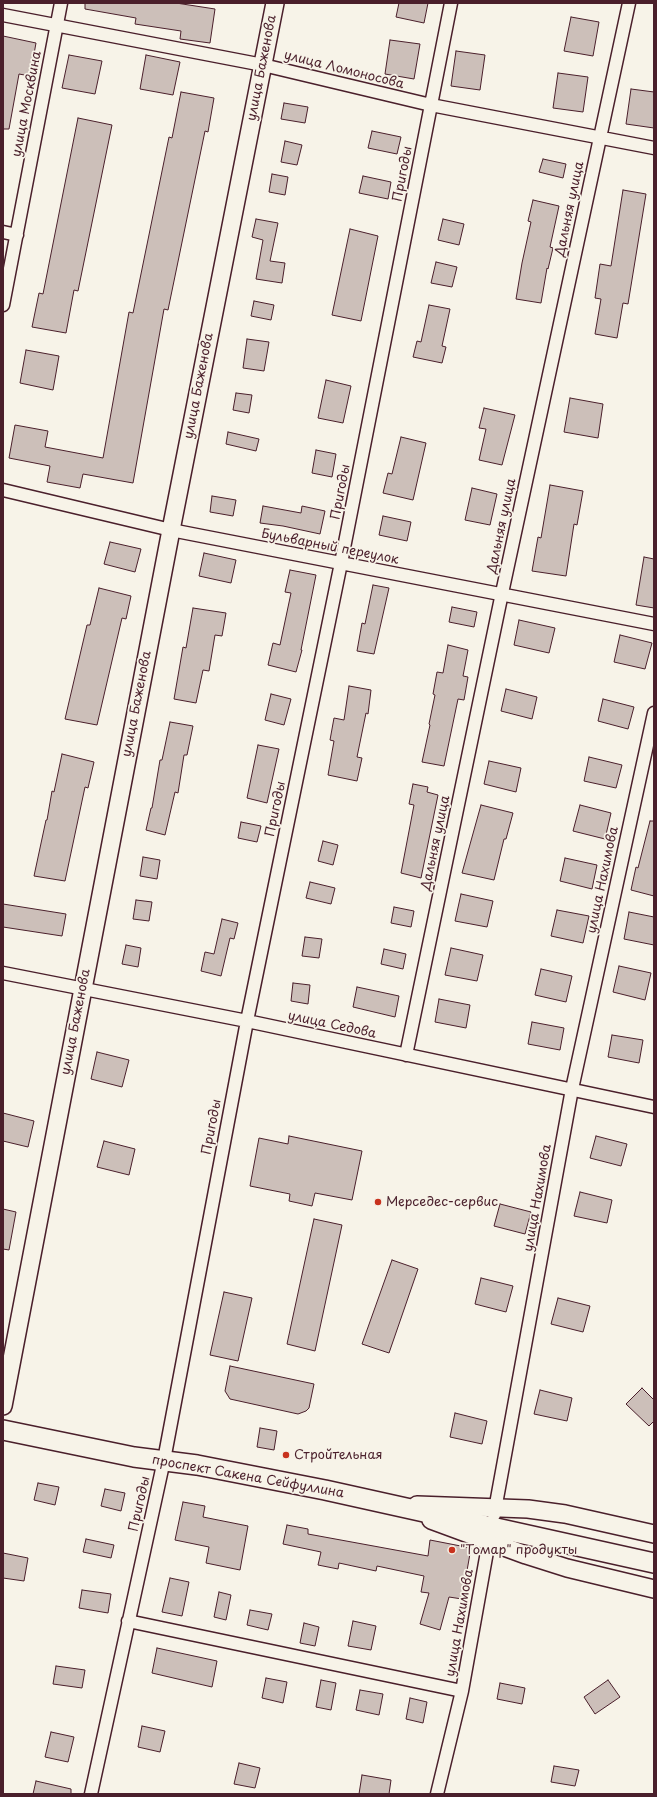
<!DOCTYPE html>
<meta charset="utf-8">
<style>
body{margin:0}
#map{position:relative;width:657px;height:1797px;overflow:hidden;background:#f7f3e8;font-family:"Playpen Sans",sans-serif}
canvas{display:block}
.frame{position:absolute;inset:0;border:4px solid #4a1f2b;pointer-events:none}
</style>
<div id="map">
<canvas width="657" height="1797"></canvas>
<div class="frame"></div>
</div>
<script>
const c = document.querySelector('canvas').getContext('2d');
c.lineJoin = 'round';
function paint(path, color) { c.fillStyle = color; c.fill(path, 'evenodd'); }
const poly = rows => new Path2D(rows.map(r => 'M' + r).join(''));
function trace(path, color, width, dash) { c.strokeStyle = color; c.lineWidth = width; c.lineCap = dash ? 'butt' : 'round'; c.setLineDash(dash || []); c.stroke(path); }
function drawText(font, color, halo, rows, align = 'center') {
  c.font = font + ' "Playpen Sans",sans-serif'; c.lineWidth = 3.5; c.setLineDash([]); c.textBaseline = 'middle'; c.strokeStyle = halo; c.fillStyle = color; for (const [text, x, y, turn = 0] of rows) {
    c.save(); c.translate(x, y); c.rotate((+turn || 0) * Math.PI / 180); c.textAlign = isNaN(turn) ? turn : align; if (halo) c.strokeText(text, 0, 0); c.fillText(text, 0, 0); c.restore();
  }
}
const building = poly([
 [85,3,176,3,215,9,210,43,180,39,181,31,135,24,136,18,85,9,85,3],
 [399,3,428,3,424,23,396,17,399,3],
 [571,17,599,22,593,56,564,51,571,17],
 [3,36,36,43,30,76,19,74,9,129,3,129,3,36],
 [390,40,420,44,414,79,385,74,390,40],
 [456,51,485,55,480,90,451,86,456,51],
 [69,55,102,61,95,94,62,88,69,55],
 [146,55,180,62,173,95,140,89,146,55],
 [558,73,588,77,583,112,553,108,558,73],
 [631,89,654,92,654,128,626,124,631,89],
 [181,92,214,98,208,132,205,131,168,310,164,309,133,483,83,474,80,488,47,482,50,466,9,458,15,425,48,431,45,447,103,458,129,312,133,313,169,137,172,138,181,92],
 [284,103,308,107,305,123,281,119,284,103],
 [78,118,112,125,78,291,74,290,66,333,32,327,39,293,43,294,78,118],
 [372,131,401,137,397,154,368,148,372,131],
 [285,141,302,145,297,165,281,162,285,141],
 [543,159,566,164,563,178,539,172,543,159],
 [272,174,288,177,285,195,269,192,272,174],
 [363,176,391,182,388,199,359,193,363,176],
 [623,190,646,194,628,304,623,303,617,338,595,334,601,299,595,298,600,264,611,266,623,190],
 [533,200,559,206,550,247,553,248,548,269,547,268,541,303,516,299,522,263,531,222,528,221,533,200],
 [256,219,278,223,270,261,285,263,282,283,256,279,263,240,252,237,256,219],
 [443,219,464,224,459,245,438,240,443,219],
 [350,229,378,236,361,321,332,315,350,229],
 [436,262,457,267,452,287,431,283,436,262],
 [254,301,274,305,271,320,251,316,254,301],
 [429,305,450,309,442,346,446,347,442,363,413,357,417,341,421,342,429,305],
 [247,339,269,342,264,371,243,368,247,339],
 [26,350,59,356,53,390,20,383,26,350],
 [326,380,351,386,343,423,318,418,326,380],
 [236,393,252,395,249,413,233,410,236,393],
 [570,398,603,404,598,438,564,432,570,398],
 [484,408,515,415,502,465,479,460,486,429,479,428,484,408],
 [228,432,259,439,256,451,226,444,228,432],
 [401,437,426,443,413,500,383,493,388,473,392,474,401,437],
 [316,450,336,454,332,477,312,473,316,450],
 [550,485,583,491,577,525,574,524,566,576,532,571,538,537,541,538,550,485],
 [472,488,497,494,490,525,465,520,472,488],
 [212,496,236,500,233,516,210,512,212,496],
 [263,506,301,513,302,506,325,511,320,534,283,526,260,523,263,506],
 [383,516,411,522,407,541,379,535,383,516],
 [110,542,141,549,135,572,104,564,110,542],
 [204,553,236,560,231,583,199,576,204,553],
 [644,557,654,559,654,608,636,605,644,557],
 [290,570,316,575,301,650,302,650,296,672,268,665,273,643,280,645,291,593,285,592,290,570],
 [373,585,389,588,374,654,357,651,362,623,365,624,373,585],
 [99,588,131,596,126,619,122,618,97,725,65,719,87,625,90,625,99,588],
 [452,607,477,612,474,627,449,622,452,607],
 [193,608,226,613,222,636,215,635,209,671,203,670,196,703,174,699,183,647,186,648,193,608],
 [519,620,555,628,549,653,514,645,519,620],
 [620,635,652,643,645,669,614,662,620,635],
 [448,645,468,650,463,676,468,677,464,700,458,699,444,766,422,762,430,725,429,724,435,695,433,694,437,672,443,673,448,645],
 [349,686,371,690,368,714,366,713,357,757,362,758,357,781,328,775,334,741,330,740,334,718,344,720,349,686],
 [506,689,537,697,532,719,501,711,506,689],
 [271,694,291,699,284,725,265,720,271,694],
 [603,699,634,707,628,729,598,721,603,699],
 [170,722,193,726,187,755,184,755,178,793,175,792,165,835,146,830,151,808,152,808,160,760,162,760,170,722],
 [258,745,279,749,267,803,247,798,258,745],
 [62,754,94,762,88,788,85,787,65,881,34,876,46,820,47,820,52,791,54,792,62,754],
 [589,757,622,765,616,788,584,781,589,757],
 [489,761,521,768,516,792,484,784,489,761],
 [413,784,428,787,427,792,438,795,421,878,401,873,414,805,409,804,413,784],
 [481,805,513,813,506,839,504,839,494,880,462,873,481,805],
 [580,805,611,813,605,839,573,831,580,805],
 [650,821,654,821,654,896,631,890,636,867,638,868,650,821],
 [241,822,261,826,257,842,238,838,241,822],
 [323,841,338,845,333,865,318,861,323,841],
 [143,857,160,860,157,879,140,876,143,857],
 [565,858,597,865,592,889,560,881,565,858],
 [310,882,335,888,331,904,306,898,310,882],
 [461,894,493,901,487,927,455,921,461,894],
 [136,900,152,902,149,921,133,919,136,900],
 [3,904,66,914,62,936,3,927,3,904],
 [394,907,414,911,411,927,391,923,394,907],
 [557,910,589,916,583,943,551,936,557,910],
 [629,912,654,917,654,945,624,939,629,912],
 [222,919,238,923,234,939,230,938,221,976,201,971,205,952,214,954,222,919],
 [305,937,322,939,319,958,302,956,305,937],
 [126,945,141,948,138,967,122,964,126,945],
 [451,948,483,955,477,981,445,975,451,948],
 [384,949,406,954,403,969,381,964,384,949],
 [619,966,651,973,645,1000,613,992,619,966],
 [541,969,572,976,566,1002,535,995,541,969],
 [293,983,310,985,308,1004,291,1001,293,983],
 [357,987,399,996,395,1017,353,1007,357,987],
 [439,999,470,1005,466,1028,435,1022,439,999],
 [532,1022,564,1028,560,1050,528,1044,532,1022],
 [612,1035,643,1040,639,1063,608,1057,612,1035],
 [97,1052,129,1060,122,1087,91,1079,97,1052],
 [3,1113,34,1121,28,1147,3,1141,3,1113],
 [289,1136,362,1151,352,1200,315,1193,312,1206,289,1201,290,1194,250,1186,259,1138,288,1144,289,1136],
 [596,1136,627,1144,621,1166,590,1158,596,1136],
 [104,1141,135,1149,129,1175,97,1167,104,1141],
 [580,1192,612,1200,607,1223,574,1216,580,1192],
 [500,1204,531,1212,525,1234,494,1226,500,1204],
 [3,1209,16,1212,9,1250,3,1249,3,1209],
 [314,1219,342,1225,315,1351,287,1344,314,1219],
 [392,1260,418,1269,389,1353,362,1344,392,1260],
 [481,1278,513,1286,506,1312,475,1304,481,1278],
 [224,1292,252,1298,238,1361,210,1355,224,1292],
 [558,1298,590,1306,583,1332,551,1324,558,1298],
 [230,1366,314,1384,309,1408,306,1411,298,1414,230,1399,225,1391,230,1366],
 [642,1388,654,1400,654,1421,649,1426,626,1404,642,1388],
 [540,1390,572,1398,567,1421,534,1414,540,1390],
 [455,1413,487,1421,482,1444,450,1437,455,1413],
 [260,1428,277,1431,274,1450,257,1447,260,1428],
 [38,1483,59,1487,55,1505,34,1500,38,1483],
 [105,1489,125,1493,121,1511,101,1506,105,1489],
 [183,1502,205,1506,203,1517,248,1526,240,1570,206,1563,209,1547,175,1540,183,1502],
 [287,1525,308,1529,308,1534,428,1556,430,1540,471,1548,462,1599,449,1597,440,1630,420,1624,429,1593,421,1592,424,1576,377,1566,376,1571,339,1563,338,1569,318,1565,321,1552,283,1544,287,1525],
 [86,1539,114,1545,111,1558,83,1552,86,1539],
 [3,1553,28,1558,24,1581,3,1578,3,1553],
 [170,1578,189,1582,182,1616,162,1612,170,1578],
 [82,1590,111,1594,108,1613,79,1608,82,1590],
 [219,1592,231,1595,226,1620,214,1617,219,1592],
 [250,1610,272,1614,268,1630,247,1625,250,1610],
 [353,1621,376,1626,371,1650,348,1646,353,1621],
 [304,1623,319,1627,315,1646,300,1643,304,1623],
 [157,1648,217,1661,212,1687,152,1673,157,1648],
 [56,1666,85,1670,82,1688,53,1684,56,1666],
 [266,1678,287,1682,283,1703,262,1698,266,1678],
 [321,1680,336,1683,331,1710,316,1707,321,1680],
 [608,1680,620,1697,595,1714,584,1697,608,1680],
 [500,1683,525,1688,522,1704,497,1699,500,1683],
 [360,1690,383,1694,379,1715,356,1710,360,1690],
 [410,1698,427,1702,423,1723,406,1719,410,1698],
 [142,1726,165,1731,160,1752,138,1747,142,1726],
 [51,1732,74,1737,68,1762,45,1757,51,1732],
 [239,1763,260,1768,255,1788,234,1784,239,1763],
 [554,1766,579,1770,575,1786,551,1782,554,1766],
 [362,1775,391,1780,389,1794,359,1794,362,1775],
 [36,1781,71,1789,71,1794,33,1794,36,1781]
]);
const street = poly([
 [3,15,263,65,431,105,654,148],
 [3,232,17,235],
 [3,305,61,3],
 [3,490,171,530,654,624],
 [3,973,247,1021,654,1107],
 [406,1055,502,593,629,3],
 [494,1515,572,1089,654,713],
 [128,1621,462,1691],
 [91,1794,164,1460,247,1021,341,563,451,3],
 [437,1794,462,1691,490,1535]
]);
const secondary = poly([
 [3,1406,171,530,275,3],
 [417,1505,528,1509,565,1514,654,1534],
 [431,1520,526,1555,567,1568,654,1589]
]);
const primary = poly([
 [3,1430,134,1457,197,1465,325,1490,654,1563]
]);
const markers = [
 [378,1202,4,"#c8321e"],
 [286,1455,4,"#c8321e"],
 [452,1550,4,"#c8321e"]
];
const streetNames = [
 ["улица Баженова",262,68,-79],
 ["улица Ломоносова",344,70,14],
 ["улица Москвина",27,104,-79],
 ["Пригоды",403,174,-79],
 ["Дальняя улица",570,209,-78],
 ["улица Баженова",199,386,-79],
 ["Пригоды",341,492,-79],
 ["Дальняя улица",502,526,-78],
 ["Бульварный переулок",330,547,11],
 ["улица Баженова",137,704,-79],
 ["Пригоды",276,809,-78],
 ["Дальняя улица",436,843,-78],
 ["улица Нахимова",603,880,-78],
 ["улица Баженова",76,1022,-79],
 ["улица Седова",332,1025,12],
 ["Пригоды",212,1127,-79],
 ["улица Нахимова",538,1198,-80],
 ["проспект Сакена Сейфуллина",248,1477,10],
 ["Пригоды",140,1504,-77],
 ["улица Нахимова",460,1623,-80]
];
const poiNames = [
 ["Мерседес-сервис",386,1202],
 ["Стройтельная",294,1455],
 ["\"Томар\" продукты",460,1550]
];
paint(building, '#ccbfb9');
trace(building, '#4a1f2b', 1);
trace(street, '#4a1f2b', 15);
trace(secondary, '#4a1f2b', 20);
trace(primary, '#4a1f2b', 22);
trace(street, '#f7f3e8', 12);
trace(secondary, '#f7f3e8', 17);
trace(primary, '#f7f3e8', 19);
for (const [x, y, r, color] of markers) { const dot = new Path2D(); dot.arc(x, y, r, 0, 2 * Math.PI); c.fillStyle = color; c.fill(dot); trace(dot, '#f7f3e8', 1.5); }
drawText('13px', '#4a1f2b', '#f7f3e8', streetNames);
drawText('13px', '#4a1f2b', '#f7f3e8', poiNames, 'left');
</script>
